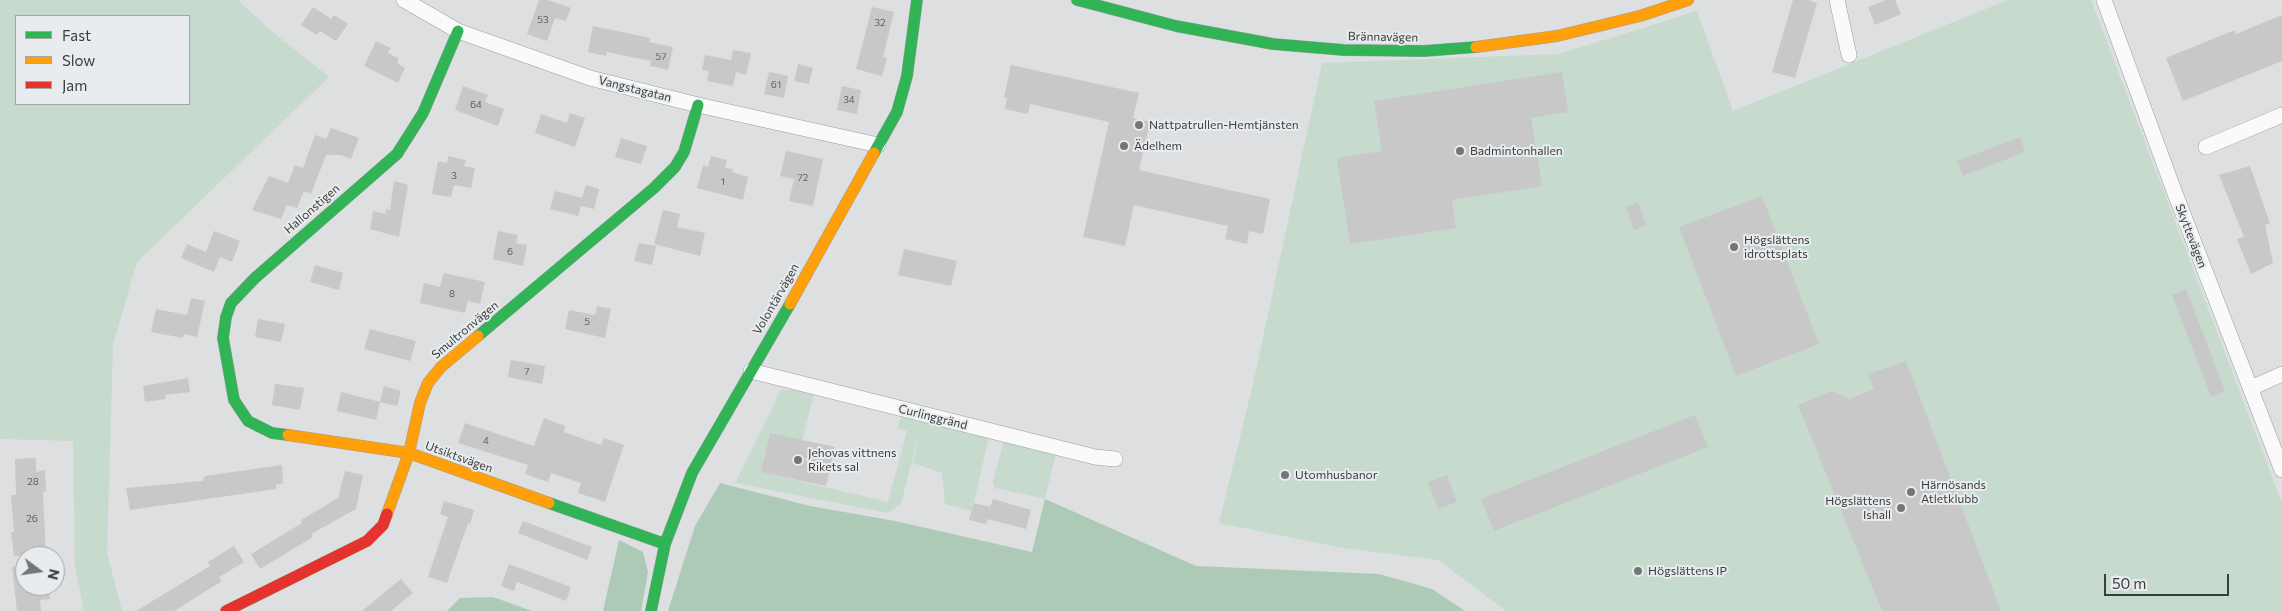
<!DOCTYPE html>
<meta charset="utf-8">
<style>
body{margin:0}
#map{position:relative;width:2282px;height:611px;overflow:hidden;background:#dddfe0;font-family:Commissioner,sans-serif}
canvas{display:block}
.legend{position:absolute;left:15px;top:15px;width:175px;height:90px;box-sizing:border-box;background:#e9ecee;border:1px solid #a3a6a7;margin:0;padding:6px 9px;list-style:none;font-size:15px;color:#3b3c3d}
.legend li{display:flex;align-items:center;gap:10px;height:25px}
.legend b{width:25px;border:1px solid #a3a6a7}
.north{position:absolute;left:15px;top:546px;width:50px;height:50px;box-sizing:border-box;background:#e9ecee;border:1px solid #a3a6a7;border-radius:50%;rotate:104deg;font-size:14px;font-weight:700;line-height:20px;text-align:center;color:#3b3c3d}
.north::after{content:'';display:block;margin:auto;width:18px;height:22px;background:#747576;clip-path:polygon(50% 0,100% 100%,50% 72%,0 100%)}
.scale{position:absolute;left:2104px;top:574px;width:125px;height:22px;box-sizing:border-box;border:2px solid #3b3c3d;border-top:0;padding-left:6px;font-size:15px;line-height:18px;white-space:nowrap;color:#3b3c3d;-webkit-text-stroke:4px #e9ecee;paint-order:stroke}
</style>
<div id="map">
<canvas width="2282" height="611"></canvas>
<ul class="legend">
<li><b style="height:6px;background:#30b455"></b>Fast</li>
<li><b style="height:6px;background:#ff9f0a"></b>Slow</li>
<li><b style="height:6px;background:#e5322d"></b>Jam</li>
</ul>
<div class="north">N</div>
<div class="scale">50 m</div>
</div>
<script>
const c = document.querySelector('canvas').getContext('2d');
c.lineJoin = 'round';
function paint(path, color) { c.fillStyle = color; c.fill(path, 'evenodd'); }
const poly = rows => new Path2D(rows.map(r => 'M' + r).join(''));
function trace(path, color, width, dash) { c.strokeStyle = color; c.lineWidth = width; c.lineCap = dash ? 'butt' : 'round'; c.setLineDash(dash || []); c.stroke(path); }
function drawText(font, color, halo, rows, align = 'center') {
  c.font = font + ' Commissioner,sans-serif'; c.lineWidth = 4; c.setLineDash([]); c.textBaseline = 'middle'; c.strokeStyle = halo; c.fillStyle = color; for (const [text, x, y, turn = 0] of rows) {
    c.save(); c.translate(x, y); c.rotate((+turn || 0) * Math.PI / 180); c.textAlign = isNaN(turn) ? turn : align; if (halo) c.strokeText(text, 0, 0); c.fillText(text, 0, 0); c.restore();
  }
}
const green = poly([
 [0,0,238,0,269,29,329,77,137,262,113,345,107,553,122,611,84,611,75,566,73,441,0,439],
 [16,16,189,16,189,104,16,104],
 [2008,0,2091,0,2282,503,2282,611,1506,611,1438,560,1343,548,1219,523,1253,384,1322,63,1559,54,1697,11,1733,111],
 [781,390,800,390,814,394,802,440,762,472,888,502,907,431,897,428,902,415,989,436,972,511,945,504,942,473,913,463,919,432,901,504,888,513,735,483],
 [1004,440,1056,453,1045,499,995,488,993,482]
]);
const forest = poly([
 [720,483,810,506,895,521,1032,552,1045,499,1196,566,1379,574,1432,589,1465,611,668,611,695,526],
 [619,540,643,552,648,572,641,611,603,611],
 [493,597,532,611,447,611,460,598]
]);
const building = poly([
 [539,0,548,0,571,8,566,21,555,18,547,41,527,34],
 [1793,0,1808,0,1817,3,1795,78,1772,72],
 [1886,0,1895,0,1901,14,1875,25,1868,7],
 [313,7,331,19,334,15,348,24,336,41,320,31,317,35,301,25],
 [872,7,894,12,883,57,887,58,882,76,856,69],
 [2282,15,2282,61,2183,101,2166,58,2235,30,2236,34],
 [593,26,650,38,649,42,673,47,668,70,650,66,651,61,607,52,606,56,588,52],
 [376,41,391,48,388,53,398,58,398,64,405,68,398,83,364,66],
 [733,50,751,53,746,75,736,72,733,86,707,81,709,71,702,70,705,55,731,60],
 [798,64,813,68,809,84,794,81],
 [1011,65,1139,93,1133,118,1150,122,1139,170,1270,199,1263,234,1249,231,1247,244,1225,239,1228,226,1134,205,1125,246,1083,237,1109,122,1030,104,1028,114,1005,109,1007,98,1004,97],
 [769,72,788,76,784,98,764,94],
 [1562,72,1568,112,1531,118,1542,186,1452,200,1456,228,1350,244,1337,158,1382,151,1374,101],
 [463,86,488,95,485,102,504,109,498,126,455,110],
 [842,86,861,90,857,114,837,110],
 [570,113,585,118,575,147,535,133,541,114,567,123],
 [331,128,359,138,351,159,341,155,326,155,311,194,304,191,297,208,287,205,281,219,252,210,269,176,288,183,295,165,303,168,315,135,326,139],
 [2020,137,2025,152,1963,176,1957,161],
 [621,138,647,146,641,164,615,157],
 [786,151,823,159,813,206,789,201,794,179,780,176],
 [448,156,466,160,464,166,475,168,471,188,454,185,451,197,432,194,438,161,447,163],
 [711,156,727,160,725,168,733,169,732,172,748,177,743,200,697,188,703,165,708,167],
 [2250,166,2270,223,2265,225,2273,263,2251,274,2237,239,2244,237,2219,175],
 [394,181,408,185,399,237,370,229,373,211,385,214,386,209,390,210],
 [586,185,599,189,594,209,581,206,578,216,550,209,555,191,582,198],
 [1762,196,1819,344,1736,376,1679,227],
 [1638,202,1646,226,1634,230,1626,207],
 [663,210,680,214,677,227,705,233,700,256,654,244],
 [214,231,240,241,232,262,220,257,214,272,181,258,187,244,206,252],
 [498,231,518,235,516,243,527,245,523,266,493,259],
 [639,243,656,246,652,265,634,261],
 [904,249,957,261,951,286,898,275],
 [315,265,343,273,339,290,310,282],
 [444,273,485,282,480,304,468,301,465,313,420,303,424,283,440,287],
 [2186,289,2225,391,2211,397,2172,295],
 [191,298,205,301,197,337,184,334,183,338,151,332,156,309,187,315],
 [597,306,611,309,605,338,565,329,569,310,595,315],
 [258,319,285,324,281,342,255,337],
 [370,329,416,341,410,361,364,349],
 [511,360,545,366,542,384,508,377],
 [1906,361,2001,611,1882,611,1798,405,1832,391,1849,399,1874,389,1868,374],
 [188,378,190,392,165,395,166,399,145,402,143,386],
 [275,384,304,388,300,410,272,405],
 [384,386,401,391,397,406,380,402],
 [341,392,380,402,376,420,337,411],
 [1695,415,1708,447,1494,531,1481,499],
 [544,418,565,426,564,432,601,445,604,438,624,445,605,502,578,493,581,483,551,473,548,482,525,474,528,465,458,443,465,423,534,446],
 [770,433,835,447,826,486,761,472],
 [36,458,36,472,45,470,46,491,43,492,46,556,14,556,11,532,14,532,11,495,16,495,15,459],
 [282,465,283,483,276,485,276,489,130,510,126,488,202,481,205,476],
 [345,471,363,475,356,509,311,534,313,537,260,569,251,554,302,523,301,520,338,498],
 [1447,475,1457,502,1438,509,1428,482],
 [993,499,1031,510,1026,529,988,519,986,524,969,520,974,503,990,507],
 [444,501,474,510,470,524,468,523,447,583,428,577,448,517,440,514],
 [523,521,592,547,587,560,518,533],
 [234,546,244,562,219,577,222,581,174,611,136,611,210,566,208,562],
 [509,564,571,587,566,601,517,582,514,591,501,586],
 [25,566,25,586,49,586,50,599,40,600,41,611,17,611,12,567],
 [401,579,413,593,391,611,362,611]
]);
const street = poly([
 [404,0,458,31,590,78,698,105,878,145],
 [1837,0,1849,55],
 [2104,0,2173,188,2282,470],
 [2206,147,2282,115],
 [751,371,1095,457,1115,459],
 [2251,388,2282,374]
]);
const fast = poly([
 [1077,0,1176,26,1273,44,1344,50,1424,51,1476,47],
 [874,153,897,112,907,76,917,0],
 [478,336,654,188,675,167,684,152,698,105],
 [288,435,272,433,248,421,234,400,223,338,226,317,231,303,255,278,397,154,423,113,458,31],
 [549,503,665,544],
 [651,611,665,544,692,473,790,304]
]);
const slow = poly([
 [1476,47,1557,36,1640,16,1688,0],
 [790,304,874,153],
 [288,435,409,453,549,503],
 [387,514,409,453,420,403,428,383,441,367,478,336]
]);
const jam = poly([
 [226,611,367,541,383,525,387,514]
]);
const markers = [
 [1139,125,5,"#747576"],
 [1124,146,5,"#747576"],
 [1460,151,5,"#747576"],
 [1734,247,5,"#747576"],
 [798,460,5,"#747576"],
 [1285,475,5,"#747576"],
 [1911,492,5,"#747576"],
 [1901,508,5,"#747576"],
 [1638,571,5,"#747576"]
];
const numberNames = [
 ["53",543,20],
 ["32",880,23],
 ["57",661,57],
 ["61",776,85],
 ["34",849,100],
 ["64",476,105],
 ["3",454,176],
 ["72",803,178],
 ["1",723,182],
 ["6",510,252],
 ["8",452,294],
 ["5",587,322],
 ["7",527,372],
 ["4",486,441],
 ["28",33,482],
 ["26",32,519]
];
const streetNames = [
 ["Brännavägen",1383,37,1],
 ["Vangstagatan",635,89,14],
 ["Hallonstigen",312,209,-41],
 ["Skyttevägen",2191,236,69],
 ["Volontärvägen",776,299,-60],
 ["Smultronvägen",465,330,-40],
 ["Curlinggränd",933,417,14],
 ["Utsiktsvägen",459,457,20]
];
const poiNames = [
 ["Nattpatrullen-Hemtjänsten",1149,125],
 ["Ädelhem",1134,146],
 ["Badmintonhallen",1470,151],
 ["Högslättens",1744,240],
 ["idrottsplats",1744,254],
 ["Jehovas vittnens",808,453],
 ["Rikets sal",808,467],
 ["Utomhusbanor",1295,475],
 ["Härnösands",1921,485],
 ["Atletklubb",1921,499],
 ["Högslättens",1891,501,"right"],
 ["Ishall",1891,515,"right"],
 ["Högslättens IP",1648,571]
];
paint(green, '#c6dbcd');
paint(forest, '#adcab6');
paint(building, '#c8c8c9');
trace(street, '#9c9e9f', 16);
trace(fast, '#9c9e9f', 12);
trace(slow, '#9c9e9f', 12);
trace(jam, '#9c9e9f', 12);
trace(street, '#fafafa', 15);
trace(fast, '#30b455', 11);
trace(slow, '#ff9f0a', 11);
trace(jam, '#e5322d', 11);
for (const [x, y, r, color] of markers) { const dot = new Path2D(); dot.arc(x, y, r, 0, 2 * Math.PI); c.fillStyle = color; c.fill(dot); trace(dot, '#e9ecee', 2); }
drawText('10px', '#5e5f60', null, numberNames);
drawText('12px', '#3b3c3d', '#e9ecee', streetNames);
drawText('12px', '#3b3c3d', '#e9ecee', poiNames, 'left');
</script>
